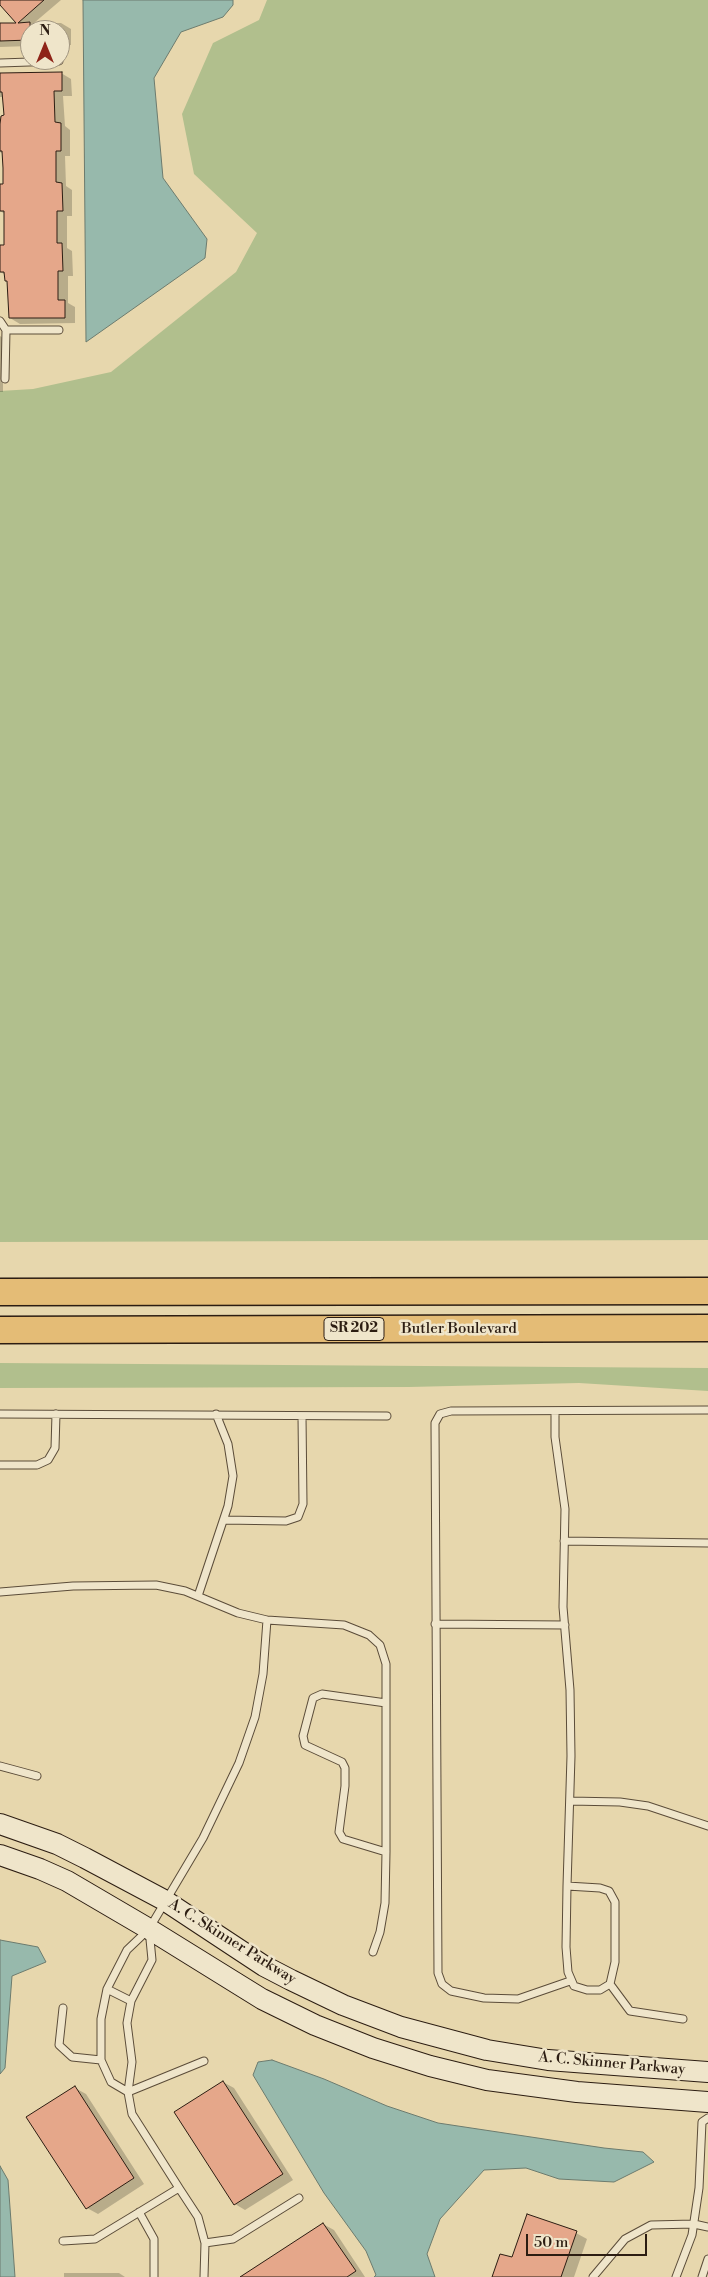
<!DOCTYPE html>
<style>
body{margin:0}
#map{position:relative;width:708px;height:2277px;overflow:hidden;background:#e7d7ad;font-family:"Libre Bodoni",serif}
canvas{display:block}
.north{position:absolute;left:20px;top:20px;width:50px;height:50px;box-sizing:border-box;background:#efe5ca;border:1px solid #a19580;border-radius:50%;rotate:0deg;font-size:14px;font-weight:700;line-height:20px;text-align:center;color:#2c1d12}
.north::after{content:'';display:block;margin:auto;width:18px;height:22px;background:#8f2418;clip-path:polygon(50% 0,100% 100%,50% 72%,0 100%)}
.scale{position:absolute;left:526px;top:2234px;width:121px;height:22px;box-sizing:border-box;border:2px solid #2c1d12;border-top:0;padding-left:6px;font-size:15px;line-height:18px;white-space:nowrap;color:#2c1d12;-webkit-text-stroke:4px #efe5ca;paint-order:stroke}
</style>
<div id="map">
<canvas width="708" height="2277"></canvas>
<div class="north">N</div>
<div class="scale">50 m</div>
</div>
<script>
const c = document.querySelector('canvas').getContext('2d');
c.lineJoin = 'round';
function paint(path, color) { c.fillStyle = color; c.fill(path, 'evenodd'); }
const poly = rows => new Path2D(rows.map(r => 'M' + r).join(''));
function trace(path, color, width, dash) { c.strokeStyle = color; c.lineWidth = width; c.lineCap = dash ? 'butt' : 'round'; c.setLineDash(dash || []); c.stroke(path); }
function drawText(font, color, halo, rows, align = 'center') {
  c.font = font + ' "Libre Bodoni",serif'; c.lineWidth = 5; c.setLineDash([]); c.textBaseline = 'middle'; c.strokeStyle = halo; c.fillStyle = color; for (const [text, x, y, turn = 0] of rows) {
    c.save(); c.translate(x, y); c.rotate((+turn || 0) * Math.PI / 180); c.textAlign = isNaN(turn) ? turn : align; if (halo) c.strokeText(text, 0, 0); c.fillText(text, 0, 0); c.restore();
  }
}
const green = poly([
 [267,0,708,0,708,1240,0,1242,0,391,33,389,111,372,236,272,257,233,194,174,182,114,213,43,259,20],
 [0,1363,708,1368,708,1391,579,1383,409,1387,0,1388]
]);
const water = poly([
 [83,0,233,0,233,5,223,17,181,32,154,78,163,178,207,239,205,258,86,342,83,0],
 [0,1940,38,1947,46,1962,12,1976,5,2068,0,2074,0,1940],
 [272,2060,324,2079,387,2106,438,2123,604,2148,643,2152,654,2162,614,2182,559,2179,526,2168,484,2170,440,2219,427,2254,435,2277,374,2277,376,2275,366,2251,324,2193,253,2075,258,2062,272,2060],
 [0,2166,8,2180,15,2277,0,2277,0,2166]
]);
const shadow = poly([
 [0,0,61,0,34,23,61,23,71,29,71,45,60,45,60,30,30,30,30,46,0,47,0,24,19,24,0,3],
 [61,73,71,79,72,96,63,96,65,126,70,130,70,156,65,156,66,186,72,190,72,216,67,216,67,248,72,251,73,276,68,276,68,303,75,307,75,323,20,324,10,318,8,281,6,275,0,272,0,247,5,246,5,214,0,211,0,185,4,185,3,154,0,152,0,126,6,116,4,97,0,97,0,74],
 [0,336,3,338,3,392,0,392],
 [223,2082,234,2088,293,2180,245,2210,235,2204],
 [75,2088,86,2094,144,2184,98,2214,87,2208],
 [527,2215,576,2233,587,2239,574,2277,494,2277,512,2259],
 [323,2224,334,2230,365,2277,242,2277],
 [64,2273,119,2273,125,2277,64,2277]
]);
const building = poly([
 [0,0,44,0,18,23,30,22,30,40,0,41,0,23,16,23,0,5,0,0],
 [62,72,62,91,54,91,55,122,61,123,61,151,56,151,56,182,62,183,63,211,57,211,57,243,62,243,63,271,58,271,58,300,65,300,65,318,9,318,7,281,5,281,4,272,0,272,0,245,4,245,4,211,0,211,0,184,3,184,3,168,2,151,0,151,0,124,1,116,4,115,2,92,0,92,0,73,62,72],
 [223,2081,283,2174,234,2205,174,2112,223,2081],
 [75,2086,134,2178,86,2209,26,2117,75,2086],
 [527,2214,577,2231,561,2277,492,2277,500,2254,512,2257,527,2214],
 [323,2223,356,2271,347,2277,240,2277,323,2223]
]);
const lane = poly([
 [0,63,59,61],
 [0,321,6,330,5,379],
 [6,330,59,330],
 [555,1411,555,1437,565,1509,563,1607,570,1690,571,1756,567,1886,566,1947,568,1972,574,1986,587,1990,600,1990,610,1984,615,1962,615,1902,609,1891,600,1888,567,1886],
 [0,1414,387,1416],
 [0,1465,37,1465,48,1460,55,1448,56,1414],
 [224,1520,286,1521,298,1517,303,1504,302,1416],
 [564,1541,708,1543],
 [0,1592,73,1586,156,1585,185,1591,238,1613,267,1620,344,1625,369,1635,380,1645,386,1664,386,1852,385,1903,380,1932,373,1952],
 [198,1596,228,1506,233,1476,228,1444,216,1414],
 [435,1624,565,1625],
 [0,1766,37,1776],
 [570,1801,620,1802,648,1806,708,1826],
 [386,1852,343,1839,339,1832,345,1786,345,1768,342,1762,305,1745,303,1736,313,1698,322,1694,386,1703],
 [149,1929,203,1838,239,1763,255,1717,263,1674,267,1620],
 [570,1981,518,1999,484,1998,451,1991,442,1984,438,1973,435,1423,440,1414,451,1411,708,1410],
 [610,1984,630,2011,683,2019],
 [107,1989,131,2001],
 [63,2008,59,2045,72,2057,101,2060],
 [128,2092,204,2061],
 [179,2188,198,2217,205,2243,204,2277],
 [139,2212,154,2239,154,2277],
 [63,2241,95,2239,179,2188,132,2114,128,2092,132,2062,127,2023,131,2001,152,1960,149,1929,127,1950,107,1989,101,2019,101,2060,111,2082,128,2092],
 [205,2243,233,2239,299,2198],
 [593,2277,625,2239,651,2225,694,2224,708,2227],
 [676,2277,692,2235,699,2188,702,2122,708,2118],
 [702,2277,708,2259]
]);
const secondary = poly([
 [0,1824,57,1844,85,1858,164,1900,264,1966,291,1980,343,2005,401,2027,487,2050,548,2060,708,2072],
 [0,1855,40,1869,67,1881,149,1929,262,1999,315,2025,373,2048,430,2066,487,2080,577,2092,708,2102]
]);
const highway = poly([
 [0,1292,708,1291],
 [0,1330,708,1328]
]);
const shields = [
 [354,1329,60]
];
const shieldNames = [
 ["SR 202",354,1329]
];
const streetNames = [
 ["Butler Boulevard",459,1329],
 ["A. C. Skinner Parkway",232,1942,32],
 ["A. C. Skinner Parkway",612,2064,5]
];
paint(green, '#b1bf8d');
paint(water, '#97b9ac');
trace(water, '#6c7b6e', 1);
paint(shadow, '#0003');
paint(building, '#e5a78a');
trace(building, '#2c1d12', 1);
trace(lane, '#5b4c39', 9);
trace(secondary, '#2c1d12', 22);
trace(highway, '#2c1d12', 29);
trace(lane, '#efe5ca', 7);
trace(secondary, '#efe5ca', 20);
trace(highway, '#e4bc76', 26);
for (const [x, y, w] of shields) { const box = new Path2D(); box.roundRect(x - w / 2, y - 11.5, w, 23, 4); c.fillStyle = '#efe5ca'; c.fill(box); trace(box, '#2c1d12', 1); }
drawText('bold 14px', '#2c1d12', null, shieldNames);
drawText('15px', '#2c1d12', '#efe5ca', streetNames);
</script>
